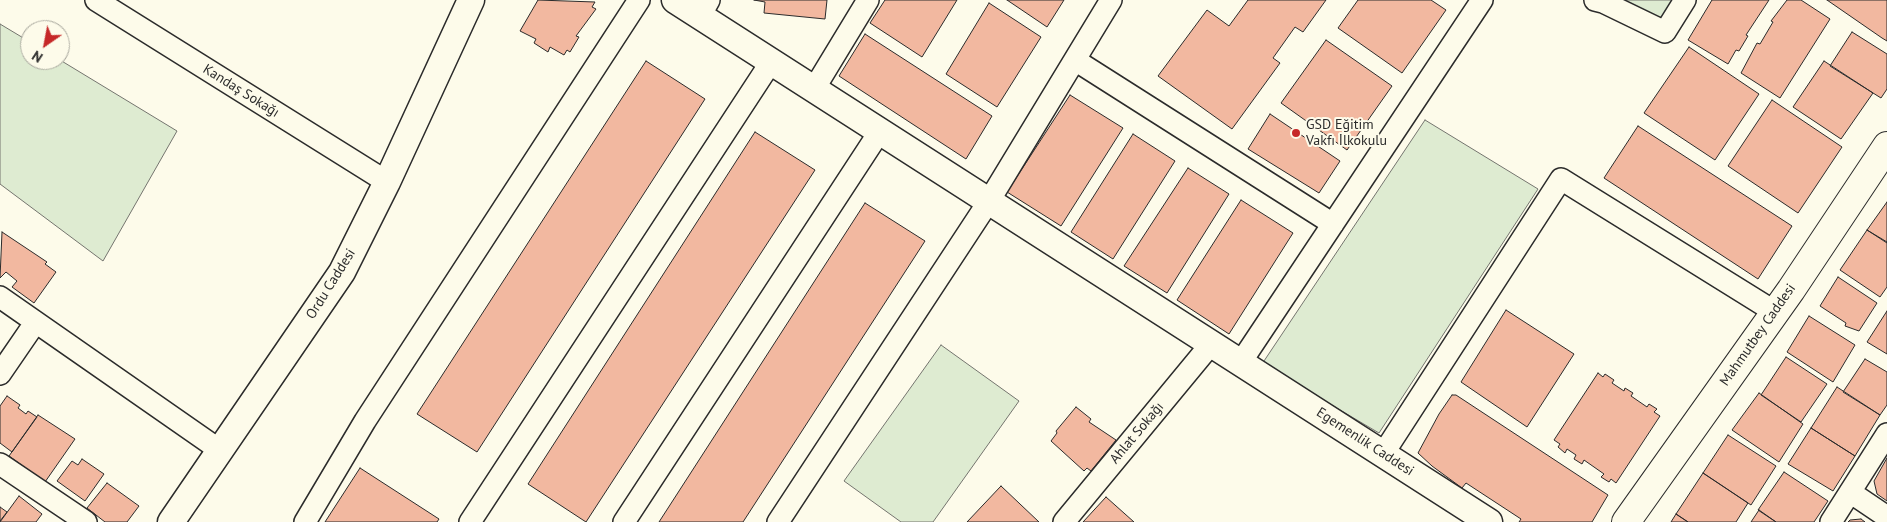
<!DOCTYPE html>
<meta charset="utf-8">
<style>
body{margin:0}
#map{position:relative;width:1887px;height:522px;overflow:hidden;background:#fdfbea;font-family:"PT Sans",sans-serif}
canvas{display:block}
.north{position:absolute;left:20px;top:20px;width:50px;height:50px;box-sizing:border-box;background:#fdfbea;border:1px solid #a9a89e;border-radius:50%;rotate:213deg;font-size:14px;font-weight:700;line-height:20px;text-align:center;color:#2b2b2b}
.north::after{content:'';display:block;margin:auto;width:18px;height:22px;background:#c62828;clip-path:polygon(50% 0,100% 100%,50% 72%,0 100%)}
</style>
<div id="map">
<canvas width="1887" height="522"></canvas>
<div class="north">N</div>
</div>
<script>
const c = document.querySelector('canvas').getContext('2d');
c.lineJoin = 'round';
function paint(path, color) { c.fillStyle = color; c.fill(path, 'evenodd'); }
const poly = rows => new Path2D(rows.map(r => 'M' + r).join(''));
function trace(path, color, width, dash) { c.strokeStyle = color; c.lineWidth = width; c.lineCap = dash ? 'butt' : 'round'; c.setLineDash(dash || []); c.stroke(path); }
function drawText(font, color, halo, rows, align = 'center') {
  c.font = font + ' "PT Sans",sans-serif'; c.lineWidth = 4; c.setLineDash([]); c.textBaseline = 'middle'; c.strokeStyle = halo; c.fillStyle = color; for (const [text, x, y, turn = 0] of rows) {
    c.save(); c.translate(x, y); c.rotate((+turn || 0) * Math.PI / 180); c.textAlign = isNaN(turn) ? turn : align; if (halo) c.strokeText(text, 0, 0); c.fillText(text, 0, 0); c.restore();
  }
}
const green = poly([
 [1618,0,1676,0,1661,24,1618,0],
 [0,24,30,42,30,60,60,60,177,131,103,261,0,184,0,24],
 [1425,120,1538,189,1379,433,1262,364,1425,120],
 [941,345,1019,401,933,522,901,522,844,481,941,345]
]);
const building = poly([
 [538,0,595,2,592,7,596,9,576,36,579,37,570,52,567,50,564,55,550,47,548,52,534,43,536,39,520,31,538,0],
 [754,0,827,0,825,19,764,13,765,2,754,0],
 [885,0,957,0,922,57,870,23,885,0],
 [1007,0,1064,0,1047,27,1007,0],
 [1248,0,1326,0,1303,32,1295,27,1273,58,1280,63,1232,129,1158,76,1207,10,1229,26,1248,0],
 [1358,0,1431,0,1446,10,1402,73,1338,28,1358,0],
 [1712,0,1769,0,1746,35,1748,36,1739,51,1736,50,1728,64,1688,40,1712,0],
 [1787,0,1801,0,1830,19,1780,98,1741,73,1757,43,1760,44,1773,22,1771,21,1787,0],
 [1827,0,1887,0,1887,41,1882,38,1827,0],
 [989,3,1041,37,997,107,946,74,989,3],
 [1852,32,1887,54,1887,89,1881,98,1830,66,1852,32],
 [865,34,992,116,966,159,839,76,865,34],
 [1326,40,1392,86,1347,150,1281,103,1326,40],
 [1689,47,1759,94,1715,160,1644,113,1689,47],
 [646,61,705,99,477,452,417,414,646,61],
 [1824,61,1873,93,1841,139,1793,107,1824,61],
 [1070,95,1123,128,1061,226,1007,192,1070,95],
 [1772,100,1842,147,1798,213,1728,166,1772,100],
 [1270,114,1340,161,1319,193,1248,149,1270,114],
 [1638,126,1792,226,1758,279,1604,178,1638,126],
 [755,132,815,170,586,522,528,484,755,132],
 [1133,134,1175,161,1113,259,1071,232,1133,134],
 [1188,168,1229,194,1167,293,1124,266,1188,168],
 [1241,200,1293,233,1229,334,1177,300,1241,200],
 [1887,202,1887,243,1867,230,1887,202],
 [865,203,925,241,743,522,659,522,865,203],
 [1867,230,1887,242,1887,287,1880,297,1840,270,1867,230],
 [2,232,47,262,45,264,56,272,34,303,12,287,17,281,6,272,0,278,2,232],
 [1838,277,1877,303,1859,331,1845,326,1846,323,1820,306,1838,277],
 [1506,310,1574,354,1527,427,1461,382,1506,310],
 [1887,311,1887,354,1867,342,1887,311],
 [1809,316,1855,345,1833,382,1787,352,1809,316],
 [1786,357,1827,384,1801,422,1761,395,1786,357],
 [1865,359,1887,372,1887,405,1880,415,1843,392,1865,359],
 [1598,373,1603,377,1605,374,1614,380,1612,383,1624,391,1625,388,1633,393,1631,396,1647,407,1649,404,1657,409,1654,412,1660,416,1616,483,1611,479,1609,482,1601,477,1604,474,1584,460,1582,464,1574,459,1576,455,1567,449,1565,453,1558,447,1560,444,1554,440,1598,373],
 [1837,387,1880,415,1855,456,1811,428,1837,387],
 [1759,393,1803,424,1779,462,1732,430,1759,393],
 [1452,395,1456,395,1608,495,1592,522,1519,522,1521,519,1466,483,1462,488,1432,466,1418,453,1439,414,1452,395],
 [7,396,20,405,18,408,26,414,28,411,37,417,12,452,0,443,0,406,7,396],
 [1076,407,1091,419,1089,422,1116,440,1091,471,1087,468,1084,471,1051,441,1057,433,1056,431,1076,407],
 [38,415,75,439,45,482,9,456,38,415],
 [1811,428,1855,456,1833,491,1788,464,1811,428],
 [1728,435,1776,466,1751,505,1703,473,1728,435],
 [1887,458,1887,501,1877,494,1874,481,1887,458],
 [82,459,104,474,85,501,57,481,72,461,78,465,82,459],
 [360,468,439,519,437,522,325,522,360,468],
 [1784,472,1828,501,1814,522,1776,522,1758,510,1784,472],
 [1703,473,1748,503,1736,522,1688,522,1676,514,1703,473],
 [107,483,139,506,127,522,105,522,87,508,107,483],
 [1001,486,1039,522,967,522,1001,486],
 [19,496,42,514,36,522,0,522,19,496],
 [1106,497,1134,522,1083,522,1106,497],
 [0,507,7,512,0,521,0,507],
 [1759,510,1776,522,1751,522,1759,510],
 [1676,514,1688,522,1671,522,1676,514],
 [1861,519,1865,522,1848,522,1850,520,1861,519]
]);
const minor = poly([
 [96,0,387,182],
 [1595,0,1603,2,1665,32,1685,0],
 [700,16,709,0],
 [1075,60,1333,224],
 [814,89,868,0],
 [0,297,221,451],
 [1241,362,1482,0],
 [0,374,35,323],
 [1383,454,1561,179,1775,312],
 [0,464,86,522],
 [1850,492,1887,517],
 [305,522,365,421,639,0],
 [470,522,771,62],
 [624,522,880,131],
 [778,522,989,201,1111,0],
 [1064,522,1211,344],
 [1831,522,1887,434]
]);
const tertiary = poly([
 [675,0,1489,522],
 [171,522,342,272,387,182,471,0]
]);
const secondary = poly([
 [1626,522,1791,290,1887,146]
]);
const markers = [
 [1296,133,5,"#c62828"]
];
const streetNames = [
 ["Kandaş Sokağı",241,91,32],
 ["Ordu Caddesi",331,284,-58],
 ["Mahmutbey Caddesi",1758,335,-55],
 ["Ahlat Sokağı",1137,433,-50],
 ["Egemenlik Caddesi",1365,442,33]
];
const poiNames = [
 ["GSD Eğitim",1306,125],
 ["Vakfı İlkokulu",1306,141]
];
paint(green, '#deebd1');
trace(green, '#74746e', 1);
paint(building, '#f2b8a0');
trace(building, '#2b2b2b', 1);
trace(minor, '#2b2b2b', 24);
trace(tertiary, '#2b2b2b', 29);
trace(secondary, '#2b2b2b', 30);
trace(minor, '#fdfbea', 21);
trace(tertiary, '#fdfbea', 26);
trace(secondary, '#fdfbea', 28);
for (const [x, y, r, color] of markers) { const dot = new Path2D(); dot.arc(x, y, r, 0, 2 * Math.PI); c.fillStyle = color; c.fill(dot); trace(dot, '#fdfbea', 2); }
drawText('14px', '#2b2b2b', '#fdfbea', streetNames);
drawText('14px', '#2b2b2b', '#fdfbea', poiNames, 'left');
</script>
